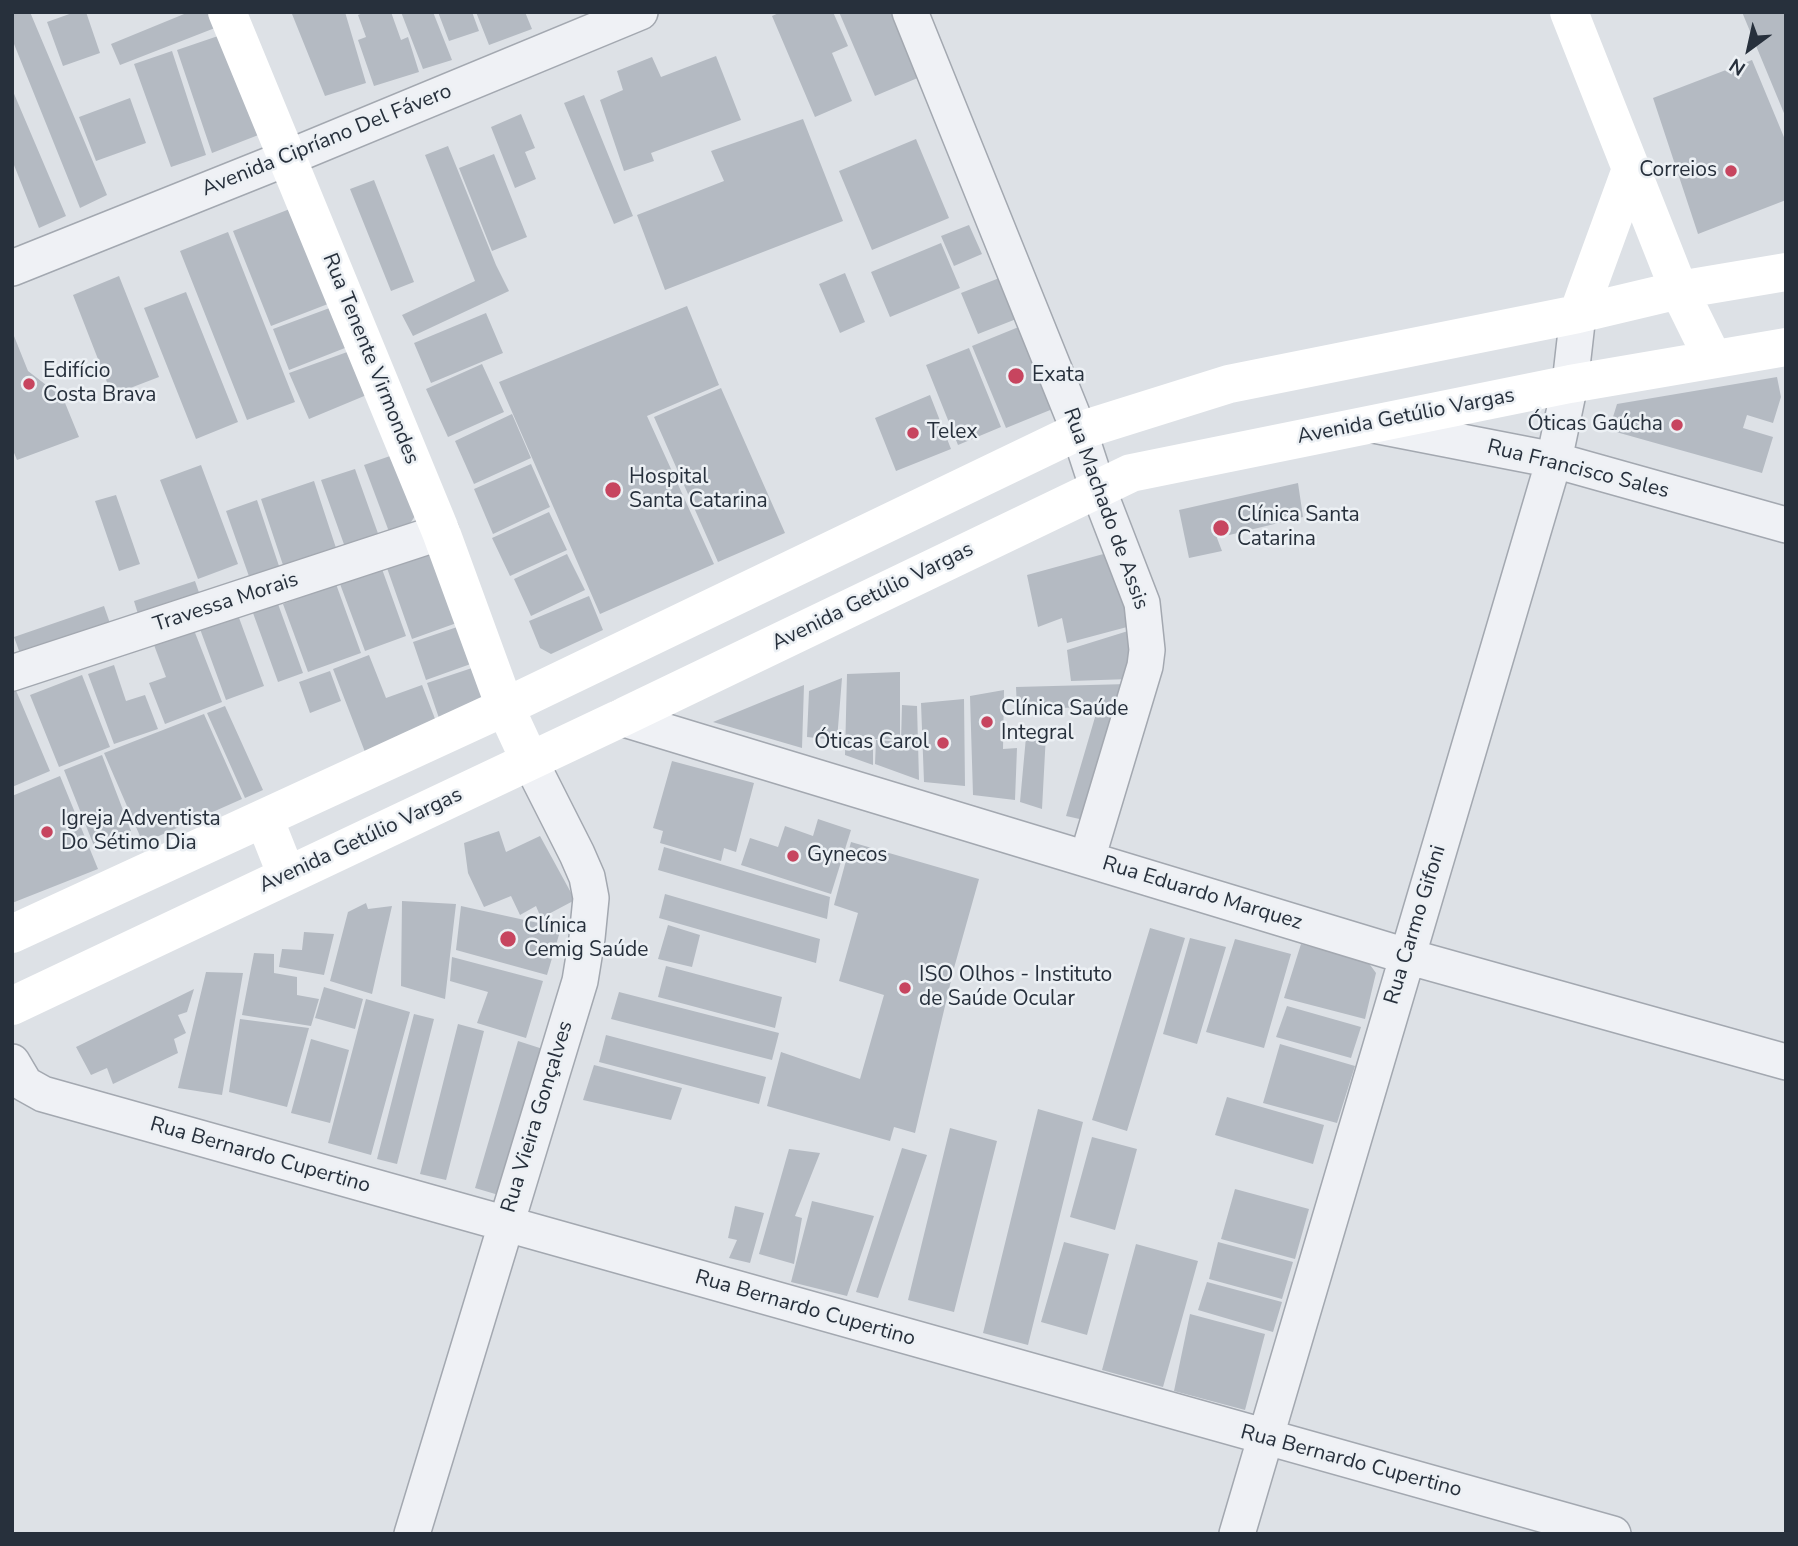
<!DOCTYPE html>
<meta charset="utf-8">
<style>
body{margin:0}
#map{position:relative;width:1798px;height:1546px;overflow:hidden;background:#dde1e6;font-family:"Nunito Sans",sans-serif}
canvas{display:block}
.frame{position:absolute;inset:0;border:14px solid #27303c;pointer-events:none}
.north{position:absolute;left:1714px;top:14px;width:70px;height:70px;-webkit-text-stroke:5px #ecf0f4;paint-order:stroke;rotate:213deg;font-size:19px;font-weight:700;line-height:28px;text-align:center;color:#27303c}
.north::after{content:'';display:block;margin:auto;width:24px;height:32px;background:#27303c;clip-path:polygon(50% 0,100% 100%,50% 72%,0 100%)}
</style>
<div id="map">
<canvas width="1798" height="1546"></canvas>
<div class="frame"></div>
<div class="north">N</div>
</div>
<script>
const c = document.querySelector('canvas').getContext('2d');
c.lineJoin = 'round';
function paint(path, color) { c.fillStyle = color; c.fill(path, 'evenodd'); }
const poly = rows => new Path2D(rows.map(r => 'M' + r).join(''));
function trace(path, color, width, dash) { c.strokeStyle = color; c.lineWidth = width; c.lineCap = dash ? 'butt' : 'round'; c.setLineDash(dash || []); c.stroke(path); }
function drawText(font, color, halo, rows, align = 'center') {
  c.font = font + ' "Nunito Sans",sans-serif'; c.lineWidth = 5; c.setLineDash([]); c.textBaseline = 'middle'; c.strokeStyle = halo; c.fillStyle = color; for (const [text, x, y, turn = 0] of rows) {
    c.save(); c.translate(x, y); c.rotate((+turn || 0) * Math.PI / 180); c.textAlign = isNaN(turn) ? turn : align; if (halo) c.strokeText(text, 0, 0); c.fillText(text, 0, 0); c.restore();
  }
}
const building = poly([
 [12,12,30,12,107,195,80,208,12,39],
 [75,12,86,12,100,53,63,66,47,22],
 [189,12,214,12,220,26,120,65,111,44],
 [296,12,345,12,366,83,325,96,292,14],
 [365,12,391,12,401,40,408,37,419,72,374,86,358,40,366,37,358,15],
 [401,12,433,12,452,60,423,69],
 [438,12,472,12,479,31,449,41],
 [476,12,525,12,532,29,489,45],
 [781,12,833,12,848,46,832,53,852,101,815,117,772,16],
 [839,12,901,12,927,74,875,96],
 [1742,12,1786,12,1786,118],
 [221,35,261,134,212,153,177,50],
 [172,51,206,155,171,167,134,64],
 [716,56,741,120,651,153,654,161,624,171,600,100,623,90,617,71,652,57,661,77],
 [1752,60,1786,142,1786,200,1698,234,1653,98],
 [12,89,66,216,39,228,12,160],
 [584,95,633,216,614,224,564,103],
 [130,98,146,143,96,161,79,117],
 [521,114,535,148,525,152,536,179,515,188,491,127],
 [803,119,843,221,665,290,637,215,724,181,711,151],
 [916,139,949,218,872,250,839,171],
 [448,146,496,265,509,291,413,336,402,315,475,281,425,155],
 [494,154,527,237,492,251,459,168],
 [374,180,414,282,391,291,350,189],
 [295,207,333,302,271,326,233,231],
 [969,225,982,254,954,266,941,236],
 [228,232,295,402,247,420,180,251],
 [941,243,960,288,890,317,871,272],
 [845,273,865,322,840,333,819,284],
 [1007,275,1024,316,978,334,961,293],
 [119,276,159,377,112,395,73,295],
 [186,292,238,422,196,439,144,308],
 [335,306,350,346,289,370,273,329],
 [687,306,719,385,647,416,714,564,600,614,499,382],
 [486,313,503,353,431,383,414,343],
 [1026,324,1060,406,1006,428,972,346],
 [12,331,28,371,63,398,79,437,17,460,12,448],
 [969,348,1001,427,958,445,926,365],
 [350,351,369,394,309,419,289,373],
 [482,364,504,412,448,437,426,389],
 [1777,377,1781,397,1773,423,1747,415,1743,428,1773,437,1762,473,1609,430,1617,404],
 [721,388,785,533,718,562,654,417],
 [930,395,951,449,896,471,875,418],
 [512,414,531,458,474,484,455,441],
 [396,454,415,516,407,528,391,537,364,465],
 [531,464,550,507,493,534,474,489],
 [201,465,238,564,198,579,160,480],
 [355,469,380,539,346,550,321,480],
 [314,481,338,554,285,571,261,499],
 [1298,483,1303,517,1217,538,1222,551,1189,558,1179,510],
 [116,495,140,564,119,571,95,501],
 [257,500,281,572,251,582,226,511],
 [549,512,567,550,510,576,492,538],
 [439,549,465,620,412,639,387,568],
 [1118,550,1142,623,1067,643,1062,618,1038,627,1027,575],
 [567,554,585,590,531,616,514,579],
 [382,569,406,636,365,651,340,584],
 [195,581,203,604,141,624,134,601],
 [336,584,361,653,308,672,283,604],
 [589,596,603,630,551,654,540,648,529,621],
 [278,604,303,673,278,682,253,613],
 [104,606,112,629,22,659,14,637],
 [238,615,264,686,226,700,200,629],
 [466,624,479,661,426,680,413,642],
 [1144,626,1130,679,1071,681,1067,650],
 [194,630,222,702,165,724,149,683,166,677,154,645],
 [369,655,386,698,422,685,437,724,365,752,333,669],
 [114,665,126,701,145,695,158,729,114,744,88,674],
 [481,665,494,703,441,724,427,683],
 [330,671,341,701,310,713,299,682],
 [900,672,900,739,873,739,873,765,845,755,847,674],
 [82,675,110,747,59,767,30,695],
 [842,678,837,740,807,737,809,691],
 [12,681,50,771,12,787],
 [1128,684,1093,822,1066,816,1098,707,1017,709,1016,687],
 [804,685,802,748,713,722,769,699],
 [1004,690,1003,749,1017,748,1015,800,973,795,970,696],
 [964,699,965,786,924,782,921,703],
 [902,705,917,706,919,780,875,764,876,740,901,742],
 [225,706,263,790,245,798,207,713],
 [204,714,242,799,143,843,104,753],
 [1046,734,1042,809,1020,802,1026,737],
 [102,755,131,831,94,846,64,770],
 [672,761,754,783,736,852,724,848,721,861,660,843,663,831,653,828],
 [60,776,98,869,12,903,12,796],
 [818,819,851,830,831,894,741,865,750,838,778,847,785,826,813,836],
 [499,831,506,852,540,836,575,900,541,918,536,906,520,915,511,896,484,907,468,873,464,843],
 [851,842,979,879,954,968,915,1133,894,1127,890,1141,767,1106,781,1052,860,1079,884,995,839,981,858,913,834,905],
 [664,847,830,897,827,919,658,870],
 [665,894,820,939,816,963,659,918],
 [402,901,456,904,445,999,401,986],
 [366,903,368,909,392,906,372,994,330,981,348,912],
 [461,906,561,928,547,975,456,950],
 [668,925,700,935,692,967,658,959],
 [1150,928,1185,938,1127,1131,1092,1120],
 [304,932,334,934,324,975,279,967,282,949,302,950],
 [1190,938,1226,947,1197,1044,1163,1034],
 [1235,939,1291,954,1264,1048,1206,1032],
 [1301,944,1368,962,1376,973,1365,1019,1284,998],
 [254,953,274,954,274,973,297,977,297,995,319,999,311,1026,242,1015],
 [452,957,543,981,526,1038,477,1023,488,992,450,981],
 [666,966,782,997,775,1028,658,997],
 [206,972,243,973,222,1095,178,1088],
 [324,987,363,999,355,1029,315,1018],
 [194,989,187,1012,178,1015,186,1033,174,1039,178,1053,113,1084,107,1068,91,1075,76,1047],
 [619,992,779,1033,772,1060,611,1019],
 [366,999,410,1012,371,1155,328,1143],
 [1287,1006,1361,1027,1351,1058,1276,1037],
 [414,1014,434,1019,397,1164,377,1159],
 [240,1019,309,1028,287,1107,229,1092],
 [458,1024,484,1031,446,1180,420,1174],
 [606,1035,766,1077,759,1104,599,1062],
 [311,1039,349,1050,330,1123,291,1113],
 [518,1041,546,1050,502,1196,475,1188],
 [1280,1044,1355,1066,1337,1123,1263,1103],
 [594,1065,682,1088,671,1120,583,1100],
 [1227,1097,1324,1125,1313,1164,1215,1135],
 [1038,1109,1083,1122,1028,1345,983,1333],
 [950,1128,997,1141,954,1312,908,1300],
 [1092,1137,1137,1149,1115,1230,1070,1217],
 [902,1148,927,1155,878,1298,856,1292],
 [789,1149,820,1153,795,1216,802,1218,794,1264,759,1254],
 [1235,1189,1309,1209,1295,1259,1221,1239],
 [812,1201,874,1216,847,1296,791,1282],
 [735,1206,764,1213,750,1263,729,1258,737,1240,728,1238],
 [1064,1242,1109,1254,1087,1335,1041,1322],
 [1218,1242,1293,1262,1282,1299,1209,1279],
 [1136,1244,1198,1261,1163,1387,1102,1370],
 [1207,1282,1282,1302,1273,1332,1198,1310],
 [1190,1314,1265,1334,1245,1410,1174,1391]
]);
const street = poly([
 [910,12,1079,431,1098,489,1142,603,1147,650,1145,666,1087,859],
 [12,268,287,158,640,12],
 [1374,425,1554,460,1786,525],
 [12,673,441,532],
 [621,718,1406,956,1786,1062],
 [12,1062,25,1084,43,1094,1613,1534],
 [412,1534,580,981,587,938,591,898,587,877,577,854,530,761],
 [1237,1534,1554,460,1570,384,1578,314]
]);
const secondary = poly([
 [227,12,441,532,505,707,530,761],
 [1569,12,1679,290,1713,359],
 [1578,314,1631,169],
 [264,818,287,876],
 [12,934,505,707,1079,431,1229,384,1578,314,1679,290,1786,272],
 [12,1006,621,718,1131,473,1570,384,1786,347]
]);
const markers = [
 [1731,171,7,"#c7455f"],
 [1016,376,9,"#c7455f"],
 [29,384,7,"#c7455f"],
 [1677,425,7,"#c7455f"],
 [913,433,7,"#c7455f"],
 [613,490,9,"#c7455f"],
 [1221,528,9,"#c7455f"],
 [987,722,7,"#c7455f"],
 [943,743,7,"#c7455f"],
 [47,832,7,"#c7455f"],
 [793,856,7,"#c7455f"],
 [508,939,9,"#c7455f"],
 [905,988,7,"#c7455f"]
];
const streetNames = [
 ["Avenida Cipríano Del Fávero",327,141,-22],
 ["Rua Tenente Virmondes",370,359,68],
 ["Avenida Getúlio Vargas",1406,417,-11],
 ["Rua Francisco Sales",1578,470,14],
 ["Rua Machado de Assis",1105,509,70],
 ["Avenida Getúlio Vargas",873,597,-26],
 ["Travessa Morais",226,603,-18],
 ["Avenida Getúlio Vargas",361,841,-25],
 ["Rua Eduardo Marquez",1202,894,17],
 ["Rua Carmo Gifoni",1416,925,-73],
 ["Rua Vieira Gonçalves",538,1117,-73],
 ["Rua Bernardo Cupertino",260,1156,16],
 ["Rua Bernardo Cupertino",805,1309,16],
 ["Rua Bernardo Cupertino",1351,1462,15]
];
const poiNames = [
 ["Correios",1717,171,"right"],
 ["Edifício",43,372],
 ["Costa Brava",43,396],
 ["Exata",1032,376],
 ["Óticas Gaúcha",1663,425,"right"],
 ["Telex",927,433],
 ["Hospital",629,478],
 ["Santa Catarina",629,502],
 ["Clínica Santa",1237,516],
 ["Catarina",1237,540],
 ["Clínica Saúde",1001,710],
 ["Integral",1001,734],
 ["Óticas Carol",929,743,"right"],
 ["Igreja Adventista",61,820],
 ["Do Sétimo Dia",61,844],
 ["Gynecos",807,856],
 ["Clínica",524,927],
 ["Cemig Saúde",524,951],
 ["ISO Olhos - Instituto",919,976],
 ["de Saúde Ocular",919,1000]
];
paint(building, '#b4bac2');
trace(street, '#a3a8b0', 38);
trace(street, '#eff1f5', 35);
trace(secondary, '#fff', 38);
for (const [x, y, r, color] of markers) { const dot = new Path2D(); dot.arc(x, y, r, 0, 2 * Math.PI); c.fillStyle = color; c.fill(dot); trace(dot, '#ecf0f4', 2.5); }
drawText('21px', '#27303c', '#ecf0f4', streetNames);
drawText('21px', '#27303c', '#ecf0f4', poiNames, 'left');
</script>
